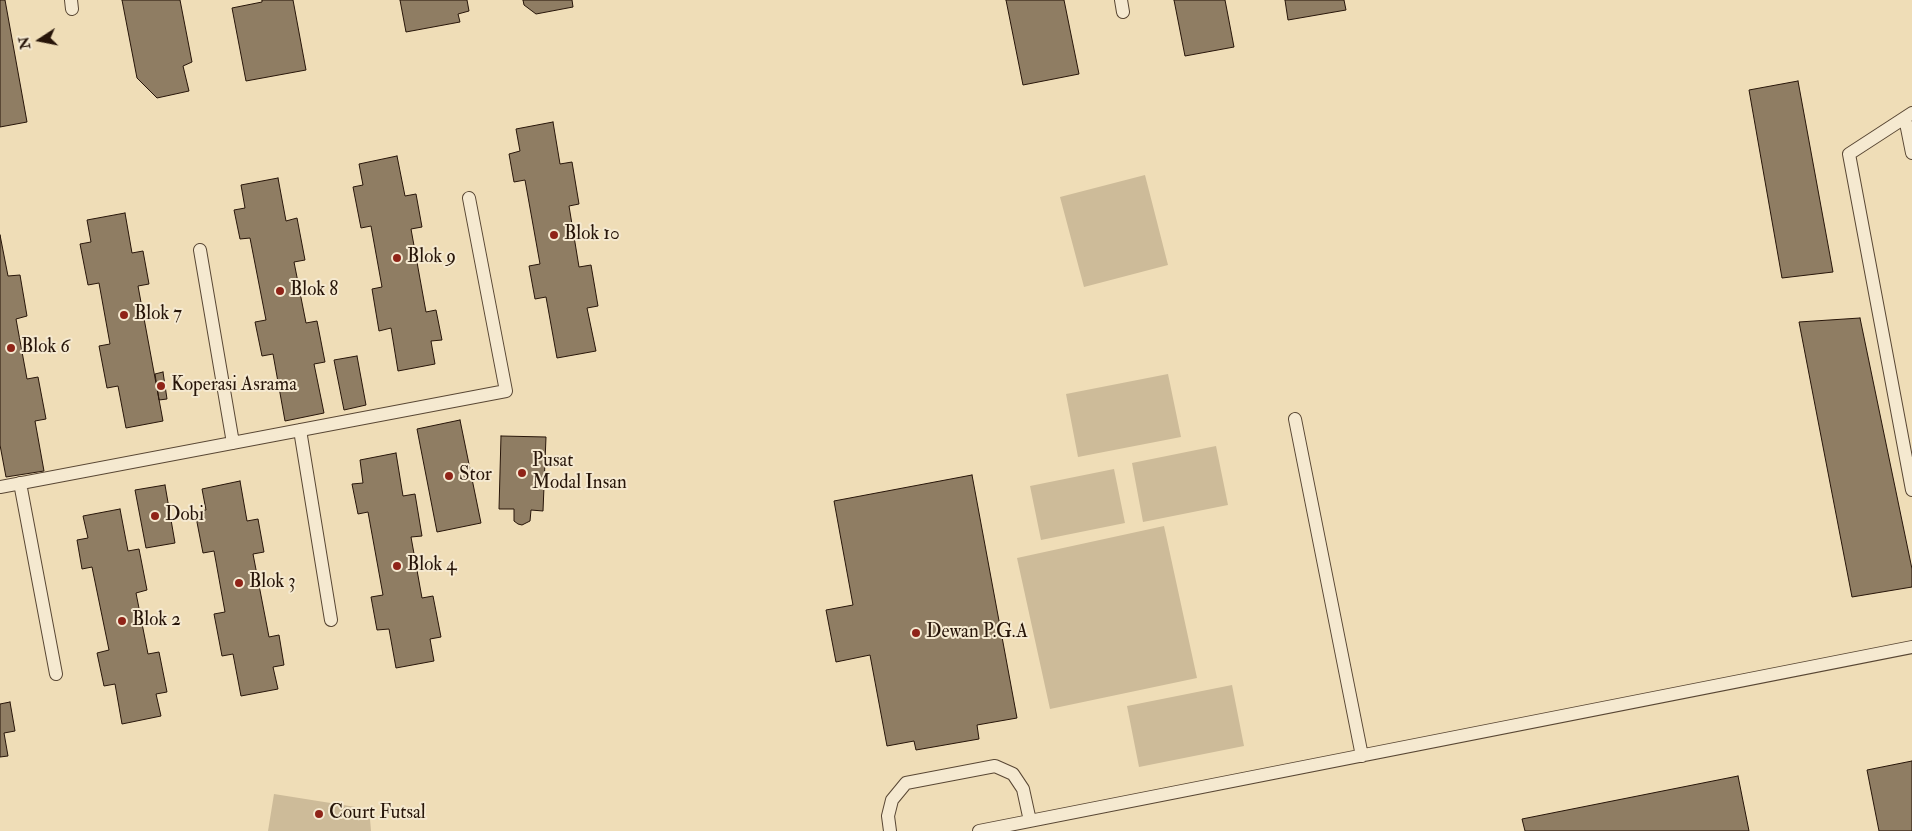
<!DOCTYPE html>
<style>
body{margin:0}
#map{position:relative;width:1912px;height:831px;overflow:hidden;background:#efddb7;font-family:"IM FELL Double Pica",serif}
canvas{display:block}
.north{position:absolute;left:15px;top:15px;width:50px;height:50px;-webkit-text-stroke:4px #f5e9d0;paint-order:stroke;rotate:259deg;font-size:14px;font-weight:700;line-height:20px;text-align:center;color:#271509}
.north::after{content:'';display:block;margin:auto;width:18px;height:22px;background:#271509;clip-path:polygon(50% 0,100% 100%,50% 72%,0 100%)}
</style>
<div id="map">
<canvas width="1912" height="831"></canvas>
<div class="north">N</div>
</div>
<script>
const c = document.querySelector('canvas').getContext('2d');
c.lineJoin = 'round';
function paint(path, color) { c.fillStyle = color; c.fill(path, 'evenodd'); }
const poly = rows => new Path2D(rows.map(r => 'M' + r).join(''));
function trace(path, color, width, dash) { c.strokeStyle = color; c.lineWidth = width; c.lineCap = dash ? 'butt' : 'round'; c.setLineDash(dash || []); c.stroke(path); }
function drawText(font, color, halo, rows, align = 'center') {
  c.font = font + ' "IM FELL Double Pica",serif'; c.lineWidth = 4; c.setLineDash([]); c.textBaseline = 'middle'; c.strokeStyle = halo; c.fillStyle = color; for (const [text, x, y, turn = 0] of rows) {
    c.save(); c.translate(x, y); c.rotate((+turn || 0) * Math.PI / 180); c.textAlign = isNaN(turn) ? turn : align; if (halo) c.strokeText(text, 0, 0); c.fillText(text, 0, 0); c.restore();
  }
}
const green = poly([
 [1145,175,1168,265,1084,287,1060,197],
 [1168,374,1181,437,1078,457,1066,394],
 [1216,446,1228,505,1143,522,1132,463],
 [1114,469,1125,523,1041,540,1030,486],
 [1164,526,1197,678,1050,709,1017,558],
 [1232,685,1244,746,1139,767,1127,706],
 [274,794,362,808,370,819,371,831,268,831]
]);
const building = poly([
 [0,0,5,0,27,122,0,127,0,0],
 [122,0,180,0,192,62,183,66,189,91,157,98,137,78,122,0],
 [262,0,293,0,306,70,246,81,232,8,262,2,262,0],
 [400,0,467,0,469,11,458,14,460,22,406,32,400,0],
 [523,0,572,0,573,7,536,14,524,5,523,0],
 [1006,0,1064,0,1079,74,1023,85,1006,0],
 [1174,0,1225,0,1234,47,1185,56,1174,0],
 [1285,0,1344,0,1346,10,1288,20,1285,0],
 [1798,81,1833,272,1782,278,1749,90,1798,81],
 [553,122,560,164,572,162,579,204,569,206,579,267,591,265,598,306,587,308,596,351,557,358,546,297,535,299,529,266,540,264,525,180,514,182,509,154,520,151,516,129,553,122],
 [397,156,405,196,416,194,422,227,411,229,426,312,436,310,442,340,431,341,435,364,398,371,391,328,379,331,372,289,382,287,371,226,361,228,353,187,363,185,359,164,397,156],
 [278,178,286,221,297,218,305,260,294,262,306,323,317,321,325,362,314,364,324,413,285,421,273,354,262,356,255,322,266,320,250,238,240,239,234,210,245,208,241,185,278,178],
 [125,213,132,253,143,251,149,284,138,286,163,421,126,428,118,386,107,388,99,346,110,344,99,283,88,285,80,244,91,242,87,220,125,213],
 [0,235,8,276,20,275,27,316,16,319,27,379,38,377,46,419,35,421,44,471,6,477,0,445,0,235],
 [1860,318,1912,569,1912,587,1852,597,1799,322,1860,318],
 [357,356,366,405,344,410,334,360,357,356],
 [163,372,167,399,159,400,155,374,163,372],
 [460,420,481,523,437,532,417,429,460,420],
 [501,436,546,437,543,511,531,510,530,521,522,525,518,524,514,521,514,509,499,509,501,436],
 [396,453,403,496,415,494,422,536,411,537,422,598,433,596,441,637,430,639,434,661,396,668,389,629,377,630,371,597,383,595,368,512,358,514,352,484,363,483,360,460,396,453],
 [972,475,1017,718,977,725,979,739,916,750,914,741,887,746,870,655,836,662,826,610,853,605,834,501,972,475],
 [240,481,247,521,258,519,264,552,253,554,269,637,279,635,284,665,273,667,278,689,241,696,233,654,222,656,214,614,225,612,214,551,203,553,195,512,206,510,202,489,240,481],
 [165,485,175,543,146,548,135,490,165,485],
 [120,509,128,551,139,549,147,590,136,593,148,654,159,652,167,692,156,694,161,716,122,724,115,684,104,686,97,653,109,650,92,567,82,569,77,540,88,538,83,516,120,509],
 [10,702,15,731,4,733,8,756,0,757,0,704,10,702],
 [1912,761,1912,831,1879,831,1867,770,1912,761],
 [1738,776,1749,831,1525,831,1522,819,1738,776]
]);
const service = poly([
 [71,0,72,9],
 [1121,0,1123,12],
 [1912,113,1849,154,1912,490],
 [1905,118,1912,153],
 [200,250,233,443],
 [1295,419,1362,756],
 [300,430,331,620],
 [20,483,56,674],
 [0,487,506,391,469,198],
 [890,831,888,816,892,800,906,783,995,766,1013,774,1023,789,1030,821],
 [979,831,1912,647]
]);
const markers = [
 [554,235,5,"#8f2418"],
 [397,258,5,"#8f2418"],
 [280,291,5,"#8f2418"],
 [124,315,5,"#8f2418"],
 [11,348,5,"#8f2418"],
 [161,386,5,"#8f2418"],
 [522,473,5,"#8f2418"],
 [449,476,5,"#8f2418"],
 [155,516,5,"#8f2418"],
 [397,566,5,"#8f2418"],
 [239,583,5,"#8f2418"],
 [122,621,5,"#8f2418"],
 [916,633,5,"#8f2418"],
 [319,814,5,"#8f2418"]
];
const poiNames = [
 ["Blok 10",564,235],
 ["Blok 9",407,258],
 ["Blok 8",290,291],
 ["Blok 7",134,315],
 ["Blok 6",21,348],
 ["Koperasi Asrama",171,386],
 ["Pusat",532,462],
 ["Modal Insan",532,484],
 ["Stor",459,476],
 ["Dobi",165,516],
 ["Blok 4",407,566],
 ["Blok 3",249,583],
 ["Blok 2",132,621],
 ["Dewan P.G.A",926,633],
 ["Court Futsal",329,814]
];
paint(green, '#cdbb99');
paint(building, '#8f7d63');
trace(building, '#271509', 1);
trace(service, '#594734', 14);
trace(service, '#f5e9d0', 12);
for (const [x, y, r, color] of markers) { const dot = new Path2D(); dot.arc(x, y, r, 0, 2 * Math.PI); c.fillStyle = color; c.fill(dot); trace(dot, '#f5e9d0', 2); }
drawText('19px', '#271509', '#f5e9d0', poiNames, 'left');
</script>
